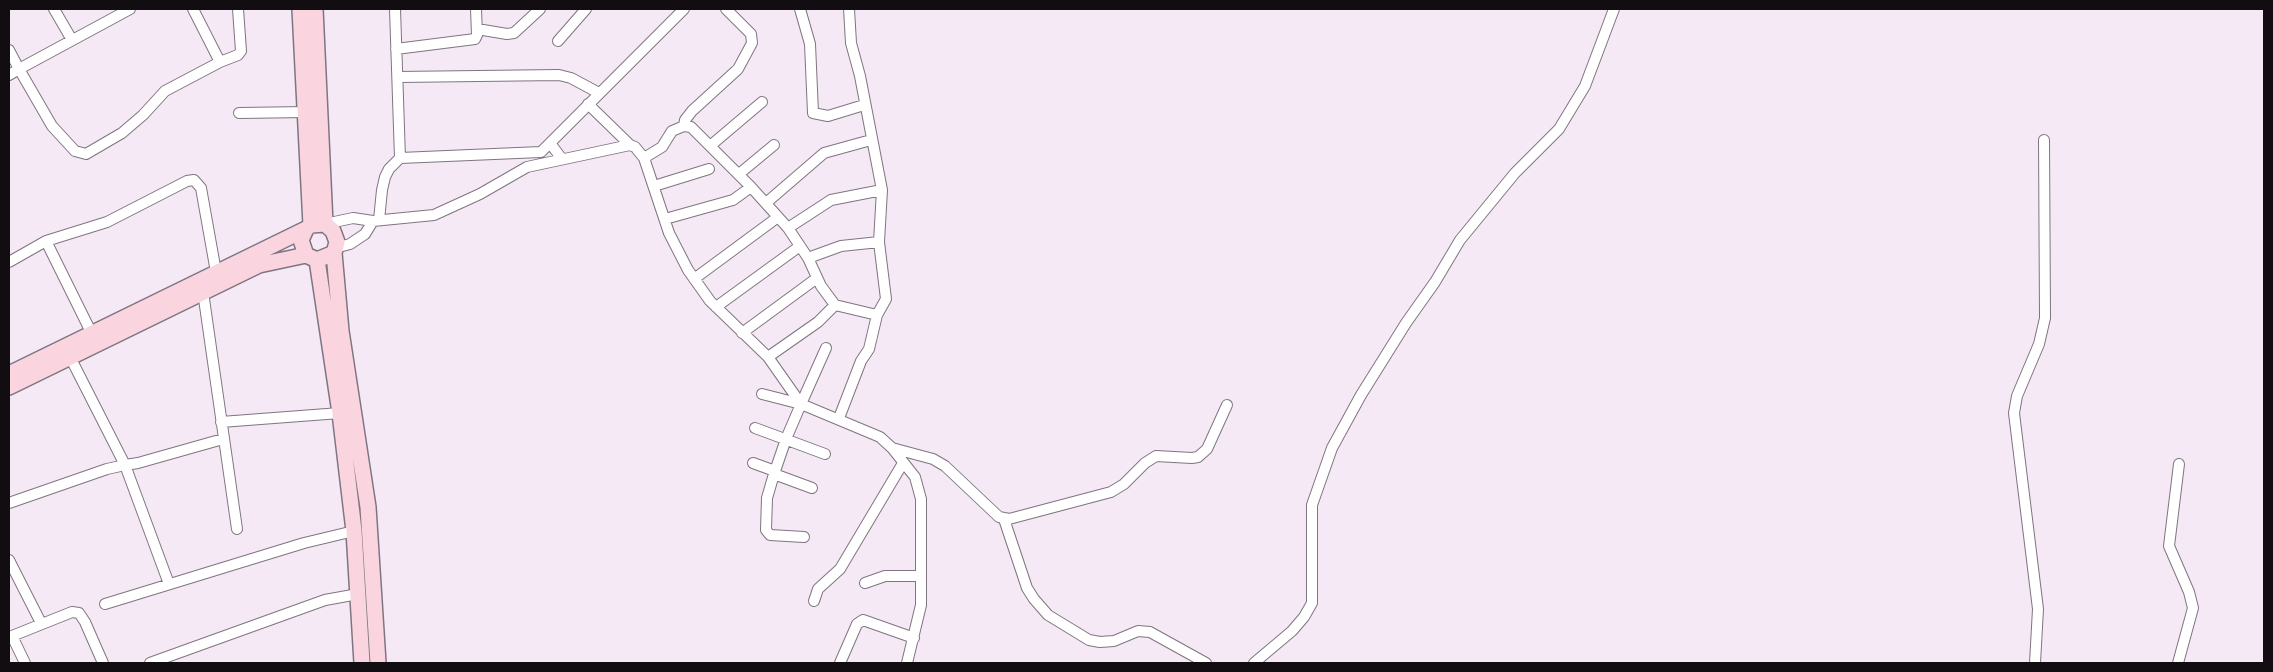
<!DOCTYPE html>
<style>
body{margin:0}
#map{position:relative;width:2273px;height:672px;overflow:hidden;background:#f4e9f5;font-family:"Work Sans",sans-serif}
canvas{display:block}
.frame{position:absolute;inset:0;border:10px solid #110d11;pointer-events:none}
</style>
<div id="map">
<canvas width="2273" height="672"></canvas>
<div class="frame"></div>
</div>
<script>
const c = document.querySelector('canvas').getContext('2d');
c.lineJoin = 'round';
const poly = rows => new Path2D(rows.map(r => 'M' + r).join(''));
function trace(path, color, width, dash) { c.strokeStyle = color; c.lineWidth = width; c.lineCap = dash ? 'butt' : 'round'; c.setLineDash(dash || []); c.stroke(path); }
const street = poly([
 [54,9,72,40],
 [193,9,220,62,238,55,241,51,238,9],
 [800,9,810,44,813,113,828,116,864,105],
 [477,29,507,34,514,33,540,9],
 [558,41,586,9],
 [396,49,475,39,477,35,476,9],
 [9,50,19,69,130,9],
 [9,75,19,69,52,126,75,151,86,154,122,133,143,115,165,91,220,62],
 [398,77,559,75,571,78,599,93],
 [588,104,630,145],
 [239,113,307,112],
 [684,126,685,120,692,111,738,69,752,43,751,34,726,9],
 [550,143,562,159],
 [710,146,762,102],
 [400,158,541,152,684,9],
 [644,158,662,147,672,131,684,126,691,127,751,187,788,228,808,258,821,286,835,305,818,322,768,357],
 [739,174,774,145],
 [654,186,709,169],
 [766,203,824,153,871,140],
 [665,219,733,200,751,187],
 [379,220,382,190,385,177,389,169,400,158,395,9],
 [325,224,353,218,373,221,434,215,480,194,527,167,630,145,635,147,644,158,669,233,688,270,710,301,768,357,801,404,786,439,774,474,812,488],
 [788,228,831,200,882,190],
 [46,241,107,222,187,181,194,180,201,188,216,272],
 [335,248,350,244,365,234,373,221],
 [808,258,841,246,879,242,882,190,860,76,851,43,849,9],
 [9,262,46,241,92,334],
 [694,279,778,217],
 [203,292,237,529],
 [835,305,877,315],
 [716,307,800,246],
 [742,333,817,278],
 [762,394,801,404,880,437,892,448,915,477,921,499,921,605,907,663],
 [801,404,826,348],
 [839,418,861,361,869,349,877,315,886,299,879,242],
 [221,422,340,413],
 [755,428,825,454],
 [892,448,933,459,945,466,999,517,1009,519,1111,492,1124,484,1145,463,1156,456,1192,458,1198,457,1207,449,1227,405],
 [753,463,775,471],
 [774,474,767,498,766,530,770,535,804,537],
 [9,503,107,469,125,465,68,353],
 [1004,519,1027,588,1034,599,1048,615,1089,640,1100,642,1114,641,1138,631,1150,632,1206,663],
 [9,560,41,623],
 [865,583,885,576,921,576],
 [169,584,125,465,138,463,223,439],
 [814,601,818,589,840,569,903,463],
 [105,604,304,543,354,531],
 [25,663,12,636,72,612,79,613,85,622,103,663],
 [150,663,325,600,358,594],
 [840,663,857,624,863,620,914,638],
 [1254,663,1292,631,1304,617,1312,603,1312,505,1332,448,1361,395,1406,323,1435,282,1460,240,1515,173,1559,129,1585,86,1614,9],
 [2035,663,2038,609,2014,413,2017,396,2039,344,2045,318,2044,140],
 [2178,663,2193,608,2189,592,2169,546,2179,464]
]);
const secondary = poly([
 [300,9,311,225],
 [315,9,325,224,333,231,337,242,334,253,317,260,306,255,301,240,306,229,311,225,325,224],
 [334,253,341,331,368,507,378,663],
 [317,260,340,413,354,531,362,663],
 [9,374,306,229],
 [9,387,259,265,306,255]
]);
trace(street, '#7f7580', 12);
trace(secondary, '#7f7580', 18);
trace(street, '#fff', 10);
trace(secondary, '#fad5e0', 15);
</script>
